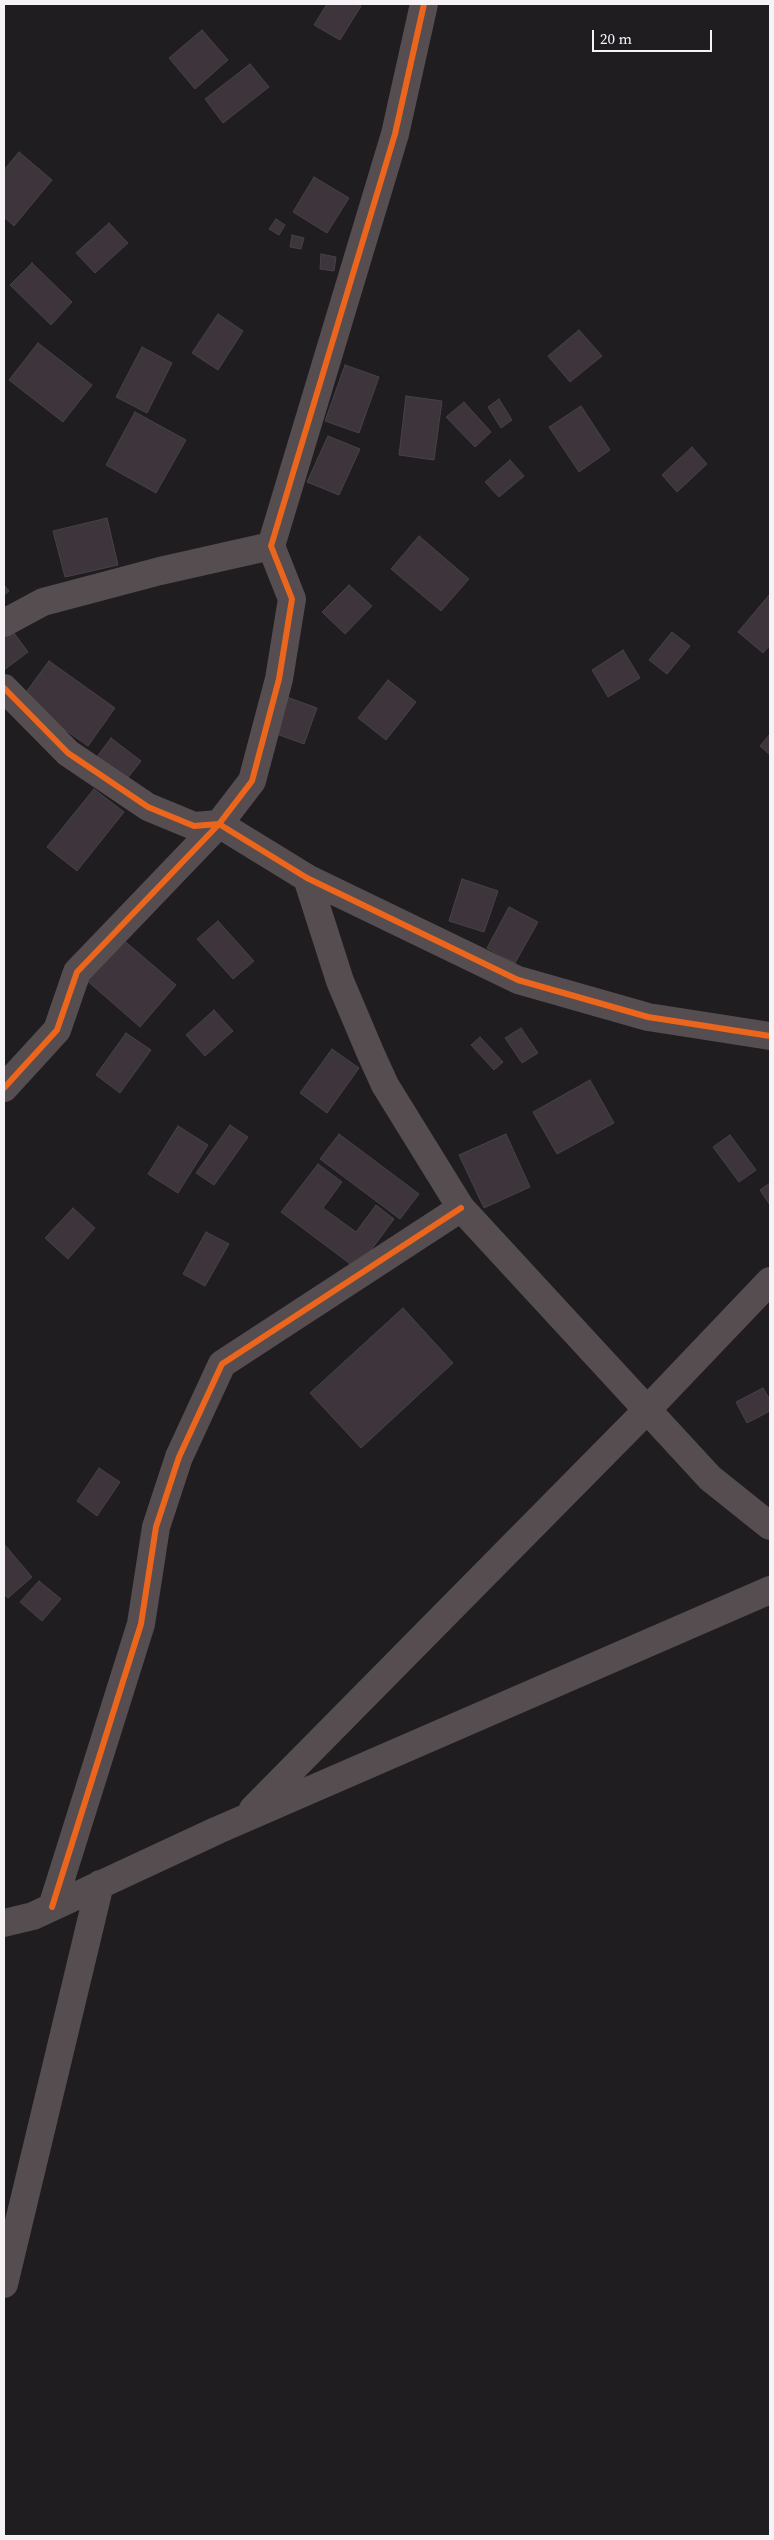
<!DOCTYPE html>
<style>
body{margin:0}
#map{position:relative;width:774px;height:2540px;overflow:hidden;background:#1f1d20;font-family:"Source Serif 4",serif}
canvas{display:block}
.frame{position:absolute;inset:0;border:5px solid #f5f3f6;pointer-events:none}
.scale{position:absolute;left:592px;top:30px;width:120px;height:22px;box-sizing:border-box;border:2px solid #f5f3f6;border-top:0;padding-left:6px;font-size:15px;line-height:18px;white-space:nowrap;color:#f5f3f6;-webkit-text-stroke:4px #1f1c21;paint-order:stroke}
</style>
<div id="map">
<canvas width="774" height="2540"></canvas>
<div class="frame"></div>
<div class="scale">20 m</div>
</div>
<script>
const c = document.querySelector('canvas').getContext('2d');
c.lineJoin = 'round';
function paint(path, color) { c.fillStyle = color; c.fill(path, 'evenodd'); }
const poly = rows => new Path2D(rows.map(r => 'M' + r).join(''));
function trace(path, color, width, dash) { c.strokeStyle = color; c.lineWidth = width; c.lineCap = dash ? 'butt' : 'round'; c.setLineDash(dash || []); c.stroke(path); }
const building = poly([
 [327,4,356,4,361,6,340,40,314,25,327,4],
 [202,30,228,60,195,89,169,58,202,30],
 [250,64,269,87,223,123,205,99,250,64],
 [19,152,52,180,14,226,4,217,4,170,19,152],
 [314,177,349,198,327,233,293,212,314,177],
 [276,219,285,225,279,235,269,229,276,219],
 [109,223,128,243,95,273,76,253,109,223],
 [292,235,304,238,301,249,290,247,292,235],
 [321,254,336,257,334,271,320,269,321,254],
 [32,263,72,302,51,325,10,285,32,263],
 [218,314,243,331,218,370,192,353,218,314],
 [579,330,602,356,570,382,548,356,579,330],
 [38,343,92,385,63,422,9,380,38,343],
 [142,347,172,363,147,413,116,397,142,347],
 [345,365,379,377,359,433,325,421,345,365],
 [406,396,442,401,434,460,399,455,406,396],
 [499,399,512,420,501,428,488,407,499,399],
 [464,402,491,432,475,447,446,417,464,402],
 [581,406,610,450,579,472,549,427,581,406],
 [135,412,186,440,156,493,106,465,135,412],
 [328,436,360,449,339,495,307,482,328,436],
 [692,447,707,464,677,492,662,475,692,447],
 [510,460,524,476,499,497,485,482,510,460],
 [107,518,118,565,65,577,53,531,107,518],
 [419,536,469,579,441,611,391,569,419,536],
 [4,585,9,591,4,595,4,585],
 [349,585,372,606,345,634,322,612,349,585],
 [770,594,770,645,763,653,738,632,770,594],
 [8,625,28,652,4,670,4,628,8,625],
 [672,632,690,646,667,674,649,660,672,632],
 [623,650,640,678,608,697,592,670,623,650],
 [49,661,115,708,88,746,21,699,49,661],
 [388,680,416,702,386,740,358,718,388,680],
 [284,696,317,708,304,744,271,732,284,696],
 [770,734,770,755,760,746,770,734],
 [111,738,141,761,126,780,96,758,111,738],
 [94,789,124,812,77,871,47,847,94,789],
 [462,879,498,891,484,932,449,921,462,879],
 [509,907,538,922,515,963,487,948,509,907],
 [218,921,254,961,233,979,197,939,218,921],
 [120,937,176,985,140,1027,84,978,120,937],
 [214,1010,233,1031,205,1056,186,1035,214,1010],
 [521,1028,538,1053,522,1063,505,1038,521,1028],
 [126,1033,151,1050,120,1093,96,1075,126,1033],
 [480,1037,503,1062,494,1070,471,1045,480,1037],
 [332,1049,359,1068,327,1113,300,1093,332,1049],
 [590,1080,614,1123,557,1154,533,1112,590,1080],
 [230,1125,248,1137,214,1185,196,1173,230,1125],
 [178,1126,208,1145,178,1193,148,1174,178,1126],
 [339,1134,419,1194,400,1219,320,1159,339,1134],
 [506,1134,530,1187,484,1208,459,1155,506,1134],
 [730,1135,756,1170,739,1182,713,1147,730,1135],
 [318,1164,342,1182,323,1208,356,1232,376,1205,394,1219,357,1269,281,1212,318,1164],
 [770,1183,770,1205,760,1190,770,1183],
 [73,1208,95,1228,68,1259,45,1238,73,1208],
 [206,1232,229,1244,205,1286,183,1274,206,1232],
 [403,1308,453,1363,361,1448,310,1393,403,1308],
 [763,1388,770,1400,770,1411,747,1423,736,1402,763,1388],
 [99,1468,120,1482,97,1516,77,1501,99,1468],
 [4,1544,32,1577,8,1598,4,1594,4,1544],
 [39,1581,61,1599,42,1621,20,1602,39,1581]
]);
const street = poly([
 [4,623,43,602,160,571,271,546],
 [4,688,68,753,148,807,194,826,219,824,307,878,518,980,648,1017,770,1036],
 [307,878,340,981,370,1052,385,1085,461,1208,710,1478,770,1526],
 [4,1088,57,1030,77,972,219,824,252,781,279,679,292,599,271,546,395,134,424,4],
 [253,1809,646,1411,770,1281],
 [52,1907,141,1624,156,1527,179,1457,222,1364,461,1208],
 [4,1923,33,1916,218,1830,770,1590],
 [4,2284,100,1884]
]);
const cycleway = poly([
 [4,688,68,753,148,807,194,826,219,824,307,878,518,980,648,1017,770,1036],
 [4,1088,57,1030,77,972,219,824,252,781,279,679,292,599,271,546,395,134,424,4],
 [52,1907,141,1624,156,1527,179,1457,222,1364,461,1208]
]);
paint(building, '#3e353c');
trace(building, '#454345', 1);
trace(street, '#554d4f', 28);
trace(cycleway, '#eb651d', 6);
</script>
